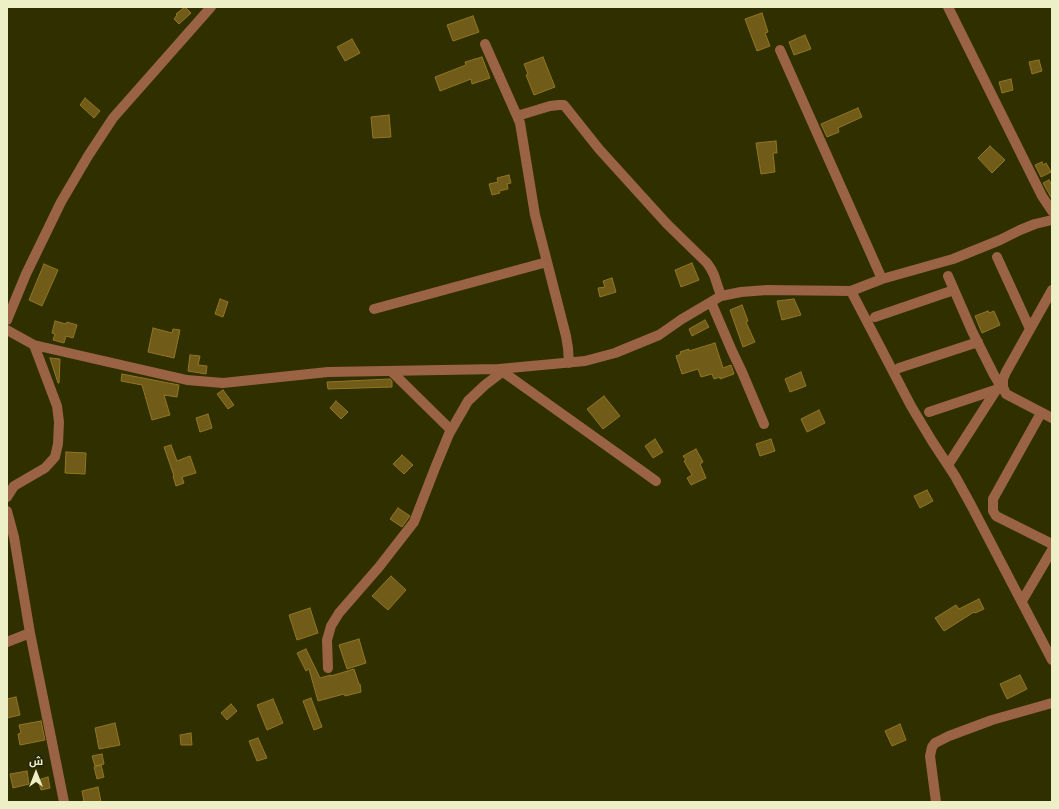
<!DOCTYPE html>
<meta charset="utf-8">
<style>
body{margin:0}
#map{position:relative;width:1059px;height:809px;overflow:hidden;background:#2f2f00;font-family:"Noto Sans",Cairo,sans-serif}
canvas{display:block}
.frame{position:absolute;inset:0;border:8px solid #edf0c7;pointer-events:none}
.north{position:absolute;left:16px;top:753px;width:40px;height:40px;-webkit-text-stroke:3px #25250a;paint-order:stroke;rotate:0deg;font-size:11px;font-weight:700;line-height:16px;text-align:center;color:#edf0c7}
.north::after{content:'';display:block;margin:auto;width:14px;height:18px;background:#edf0c7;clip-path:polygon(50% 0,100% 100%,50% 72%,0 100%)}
</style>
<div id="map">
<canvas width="1059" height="809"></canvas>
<div class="frame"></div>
<div class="north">ش</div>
</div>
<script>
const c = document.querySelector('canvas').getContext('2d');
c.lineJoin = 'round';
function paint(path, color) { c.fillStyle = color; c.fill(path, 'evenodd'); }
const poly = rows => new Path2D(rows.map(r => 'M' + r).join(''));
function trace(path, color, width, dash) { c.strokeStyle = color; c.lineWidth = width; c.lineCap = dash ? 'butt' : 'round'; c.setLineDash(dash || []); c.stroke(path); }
const building = poly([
 [185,7,191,13,179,24,174,19,177,15,176,14,185,7],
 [762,13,768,32,765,33,770,46,757,51,745,19,762,13],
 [473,16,479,32,453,41,447,25,473,16],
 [805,35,811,49,794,55,789,42,805,35],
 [352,39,360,53,345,61,337,47,352,39],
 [482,57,490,78,472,84,471,79,440,91,435,77,466,65,465,62,482,57],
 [543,57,555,87,534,95,526,75,528,74,524,64,543,57],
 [1039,60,1042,71,1032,74,1029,62,1039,60],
 [1011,79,1013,90,1002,93,999,82,1011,79],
 [85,98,100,111,94,118,80,105,85,98],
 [858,108,862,117,838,128,839,132,827,137,821,124,858,108],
 [389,115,391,137,373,138,371,117,389,115],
 [776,141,777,153,773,153,775,172,761,174,756,143,776,141],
 [990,146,1005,160,992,173,978,158,990,146],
 [1042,162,1043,165,1046,163,1051,172,1041,177,1035,165,1042,162],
 [509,175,511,183,507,184,508,189,499,191,500,193,492,195,489,184,498,182,497,178,509,175],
 [1049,180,1052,185,1052,199,1043,183,1049,180],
 [692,263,699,280,681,287,675,270,692,263],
 [44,264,58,270,42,306,29,300,44,264],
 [612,278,616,292,600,297,598,288,605,287,603,281,612,278],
 [220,299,228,302,223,317,215,314,220,299],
 [794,299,801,315,782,320,777,301,794,299],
 [742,305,748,321,746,322,755,342,743,347,730,310,742,305],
 [988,311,989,313,994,311,1000,325,982,333,975,316,988,311],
 [705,320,709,327,692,336,689,329,705,320],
 [55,321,66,324,67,322,77,325,73,338,66,336,64,343,53,340,55,334,52,333,55,321],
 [153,328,172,333,173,329,180,330,174,358,148,352,153,328],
 [715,343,723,368,731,365,734,374,720,379,720,377,714,379,712,374,701,377,698,369,682,374,676,356,681,354,680,352,689,349,689,351,715,343],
 [190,355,200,356,198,365,207,366,206,374,188,371,190,355],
 [50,358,60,359,59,383,58,383,50,358],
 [801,372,806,386,790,392,785,379,801,372],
 [122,374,179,385,177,397,164,395,170,415,152,420,142,385,121,381,122,374],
 [390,379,392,381,392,387,328,389,327,382,390,379],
 [223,390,234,405,228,409,217,394,223,390],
 [604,396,620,416,603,429,587,409,604,396],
 [336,401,348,412,341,419,330,408,336,401],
 [819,410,825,423,807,432,801,419,819,410],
 [208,414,212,428,200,432,196,418,208,414],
 [655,439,663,452,653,458,645,446,655,439],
 [771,439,775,451,760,456,756,444,771,439],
 [171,445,177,461,190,456,196,473,182,477,184,483,176,486,173,476,174,476,164,447,171,445],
 [696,449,703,462,700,464,706,478,691,485,687,478,692,475,684,461,686,460,683,456,696,449],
 [66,452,86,453,85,474,65,473,66,452],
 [402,455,413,465,404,474,393,464,402,455],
 [927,490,933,501,920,508,914,496,927,490],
 [398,508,410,516,402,527,390,519,398,508],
 [391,576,406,590,388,610,372,596,391,576],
 [979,599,984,609,975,613,974,612,944,631,935,618,956,605,959,609,979,599],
 [310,608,318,633,297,640,289,615,310,608],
 [359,639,366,663,347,669,339,645,359,639],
 [306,649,320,678,331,675,331,676,354,669,359,684,360,684,361,692,345,696,344,694,318,701,309,669,306,671,297,653,306,649],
 [1020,675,1027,689,1007,699,1000,684,1020,675],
 [16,697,20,715,7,718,7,699,16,697],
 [311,698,322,727,314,730,303,701,311,698],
 [273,699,283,723,267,730,257,705,273,699],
 [231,704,237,711,227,720,221,713,231,704],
 [41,721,45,740,20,745,18,734,21,733,19,725,41,721],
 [115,723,120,745,99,749,95,728,115,723],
 [900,724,906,740,892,746,885,731,900,724],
 [191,733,192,745,181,745,180,735,191,733],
 [258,738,267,758,257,761,249,741,258,738],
 [102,754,104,764,95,766,92,756,102,754],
 [101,765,104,777,97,779,94,767,101,765],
 [27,771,29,784,13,788,10,774,27,771],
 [48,777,50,788,41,790,38,780,48,777],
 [98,787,101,802,84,802,82,791,98,787]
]);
const minor = poly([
 [948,7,1042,196,1052,211],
 [485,44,517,116,520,123,535,215,566,336,568,348,569,363],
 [780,50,882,279],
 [517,116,550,106,559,105,564,105,599,149,667,224,707,263,711,269,714,275,721,296],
 [1052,220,1035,224,1020,230,1000,240,953,259,882,279,851,291,911,406,932,441,955,476,971,505,1052,660],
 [997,257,1030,329],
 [948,276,972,331,994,375,1003,390],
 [1052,290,1006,372,1003,379,1003,387,1006,394,1052,418],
 [711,302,732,351,742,372,764,424],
 [374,309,547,262],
 [875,317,954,290],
 [7,320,26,274,61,202,88,156,113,118,211,7],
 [7,330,34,345,187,380,223,383,328,372,499,369,585,361,615,353,659,335,682,319,721,296,741,292,767,290,851,291],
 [899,368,978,342],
 [499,369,656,481],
 [391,371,451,430],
 [929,412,995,390],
 [1041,413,993,499,993,511,996,516,1052,544],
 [948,465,1002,381],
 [7,497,14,486,45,468,55,457,58,444,59,422,57,406,34,345],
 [7,511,14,537,30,633,64,802],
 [1022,601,1052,550],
 [7,642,30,633],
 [328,668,327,640,331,626,339,613,379,567,414,522,435,468,449,434,468,401,485,385,502,372],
 [936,802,930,756,932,747,935,743,949,736,992,720,1052,703]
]);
paint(building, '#705b19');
trace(building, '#93771e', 1);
trace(minor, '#996344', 10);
</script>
